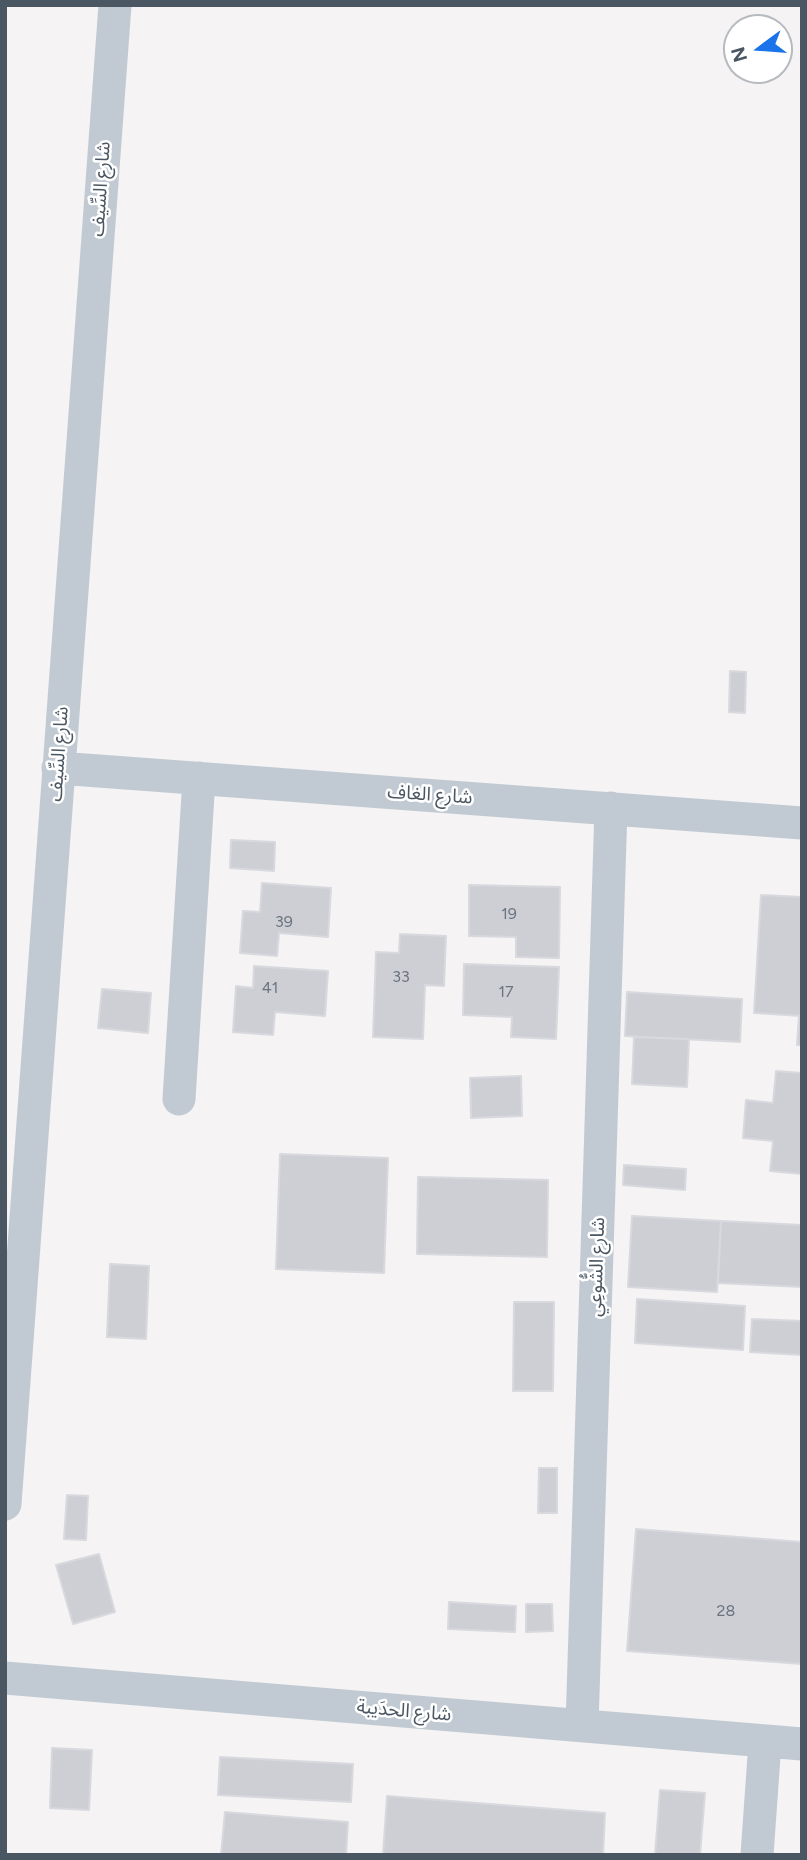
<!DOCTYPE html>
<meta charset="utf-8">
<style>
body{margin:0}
#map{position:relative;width:807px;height:1860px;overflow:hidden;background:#f5f3f3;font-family:Figtree,sans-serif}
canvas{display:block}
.frame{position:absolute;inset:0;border:7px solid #4a5661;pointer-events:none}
.north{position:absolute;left:723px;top:14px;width:70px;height:70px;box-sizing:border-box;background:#fff;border:2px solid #b7bbc0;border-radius:50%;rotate:254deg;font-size:19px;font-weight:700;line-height:28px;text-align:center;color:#4a5661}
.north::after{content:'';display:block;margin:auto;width:24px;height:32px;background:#1a73e8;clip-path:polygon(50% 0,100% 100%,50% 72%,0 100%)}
</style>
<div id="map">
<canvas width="807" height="1860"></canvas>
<div class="frame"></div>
<div class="north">N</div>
</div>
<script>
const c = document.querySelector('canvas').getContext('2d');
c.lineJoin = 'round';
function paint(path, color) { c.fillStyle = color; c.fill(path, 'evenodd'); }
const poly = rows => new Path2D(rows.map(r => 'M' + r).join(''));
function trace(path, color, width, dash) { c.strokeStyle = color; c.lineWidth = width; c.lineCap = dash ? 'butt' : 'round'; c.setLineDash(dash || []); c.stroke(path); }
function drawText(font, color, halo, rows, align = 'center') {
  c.font = font + ' Figtree,"Noto Sans Arabic",sans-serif'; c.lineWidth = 5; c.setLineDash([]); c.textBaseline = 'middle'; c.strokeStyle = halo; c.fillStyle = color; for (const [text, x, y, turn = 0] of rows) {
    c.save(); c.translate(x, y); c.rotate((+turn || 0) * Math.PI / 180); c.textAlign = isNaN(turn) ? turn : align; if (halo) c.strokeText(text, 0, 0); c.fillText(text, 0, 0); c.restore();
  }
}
const building = poly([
 [730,671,746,672,745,713,729,712,730,671],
 [231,840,275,842,274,871,230,868,231,840],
 [262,883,331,888,328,937,279,933,277,956,240,953,243,911,260,912,262,883],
 [469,885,560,887,559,958,516,957,516,937,469,936,469,885],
 [761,895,802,897,802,1016,754,1013,761,895],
 [400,934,446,936,444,986,425,985,423,1039,373,1037,376,952,399,953,400,934],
 [464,964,559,967,556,1039,511,1037,512,1017,463,1015,464,964],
 [254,966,328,971,325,1016,275,1012,273,1035,233,1032,236,986,253,988,254,966],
 [102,989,151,993,148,1033,98,1028,102,989],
 [627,992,742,999,740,1042,625,1036,627,992],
 [799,1016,802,1016,802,1045,797,1045,799,1016],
 [634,1037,689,1039,687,1087,632,1084,634,1037],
 [776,1071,802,1073,802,1174,770,1171,773,1141,743,1138,746,1100,773,1103,776,1071],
 [521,1076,522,1116,471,1118,470,1078,521,1076],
 [280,1154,388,1158,384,1273,276,1269,280,1154],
 [624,1165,686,1169,685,1190,623,1185,624,1165],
 [418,1177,548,1180,547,1257,417,1254,418,1177],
 [632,1216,721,1221,717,1292,628,1287,632,1216],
 [721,1221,802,1225,802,1287,718,1283,721,1221],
 [110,1264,149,1266,146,1339,107,1337,110,1264],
 [637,1299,745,1306,743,1350,635,1343,637,1299],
 [514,1302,554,1302,553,1391,513,1391,514,1302],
 [752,1319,802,1321,802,1355,750,1352,752,1319],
 [539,1468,557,1468,557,1513,538,1513,539,1468],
 [67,1495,88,1496,86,1540,64,1539,67,1495],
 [636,1529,802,1542,802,1664,627,1651,636,1529],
 [99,1554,115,1612,73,1624,56,1565,99,1554],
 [449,1602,516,1606,515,1632,448,1629,449,1602],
 [526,1604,552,1604,553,1631,526,1632,526,1604],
 [52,1748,92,1750,89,1810,50,1808,52,1748],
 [220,1757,353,1764,351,1802,218,1795,220,1757],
 [660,1790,705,1793,700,1855,655,1855,660,1790],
 [387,1796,605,1813,603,1855,383,1855,387,1796],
 [225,1812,348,1822,346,1855,221,1855,225,1812]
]);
const street = poly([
 [58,768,802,823],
 [179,1099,199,778],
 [5,1504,115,5],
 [5,1678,802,1744],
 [582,1726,611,808],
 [757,1855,765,1742]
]);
const numberNames = [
 ["19",509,914],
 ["39",284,922],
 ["33",401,977],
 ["41",270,988],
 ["17",506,992],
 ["28",726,1611]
];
const streetNames = [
 ["شارع السِّيف",101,189,-86],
 ["شارع السِّيف",59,754,-86],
 ["شارع الغاف",430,795,4],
 ["شارع الشُّوعِي",597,1267,-88],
 ["شارع الحدَيبة",404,1711,5]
];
paint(building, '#cdcfd5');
trace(building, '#d7d9de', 2);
trace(street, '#c1cad2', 33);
drawText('16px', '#6b747e', null, numberNames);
drawText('19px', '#4a5661', '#fff', streetNames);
</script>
